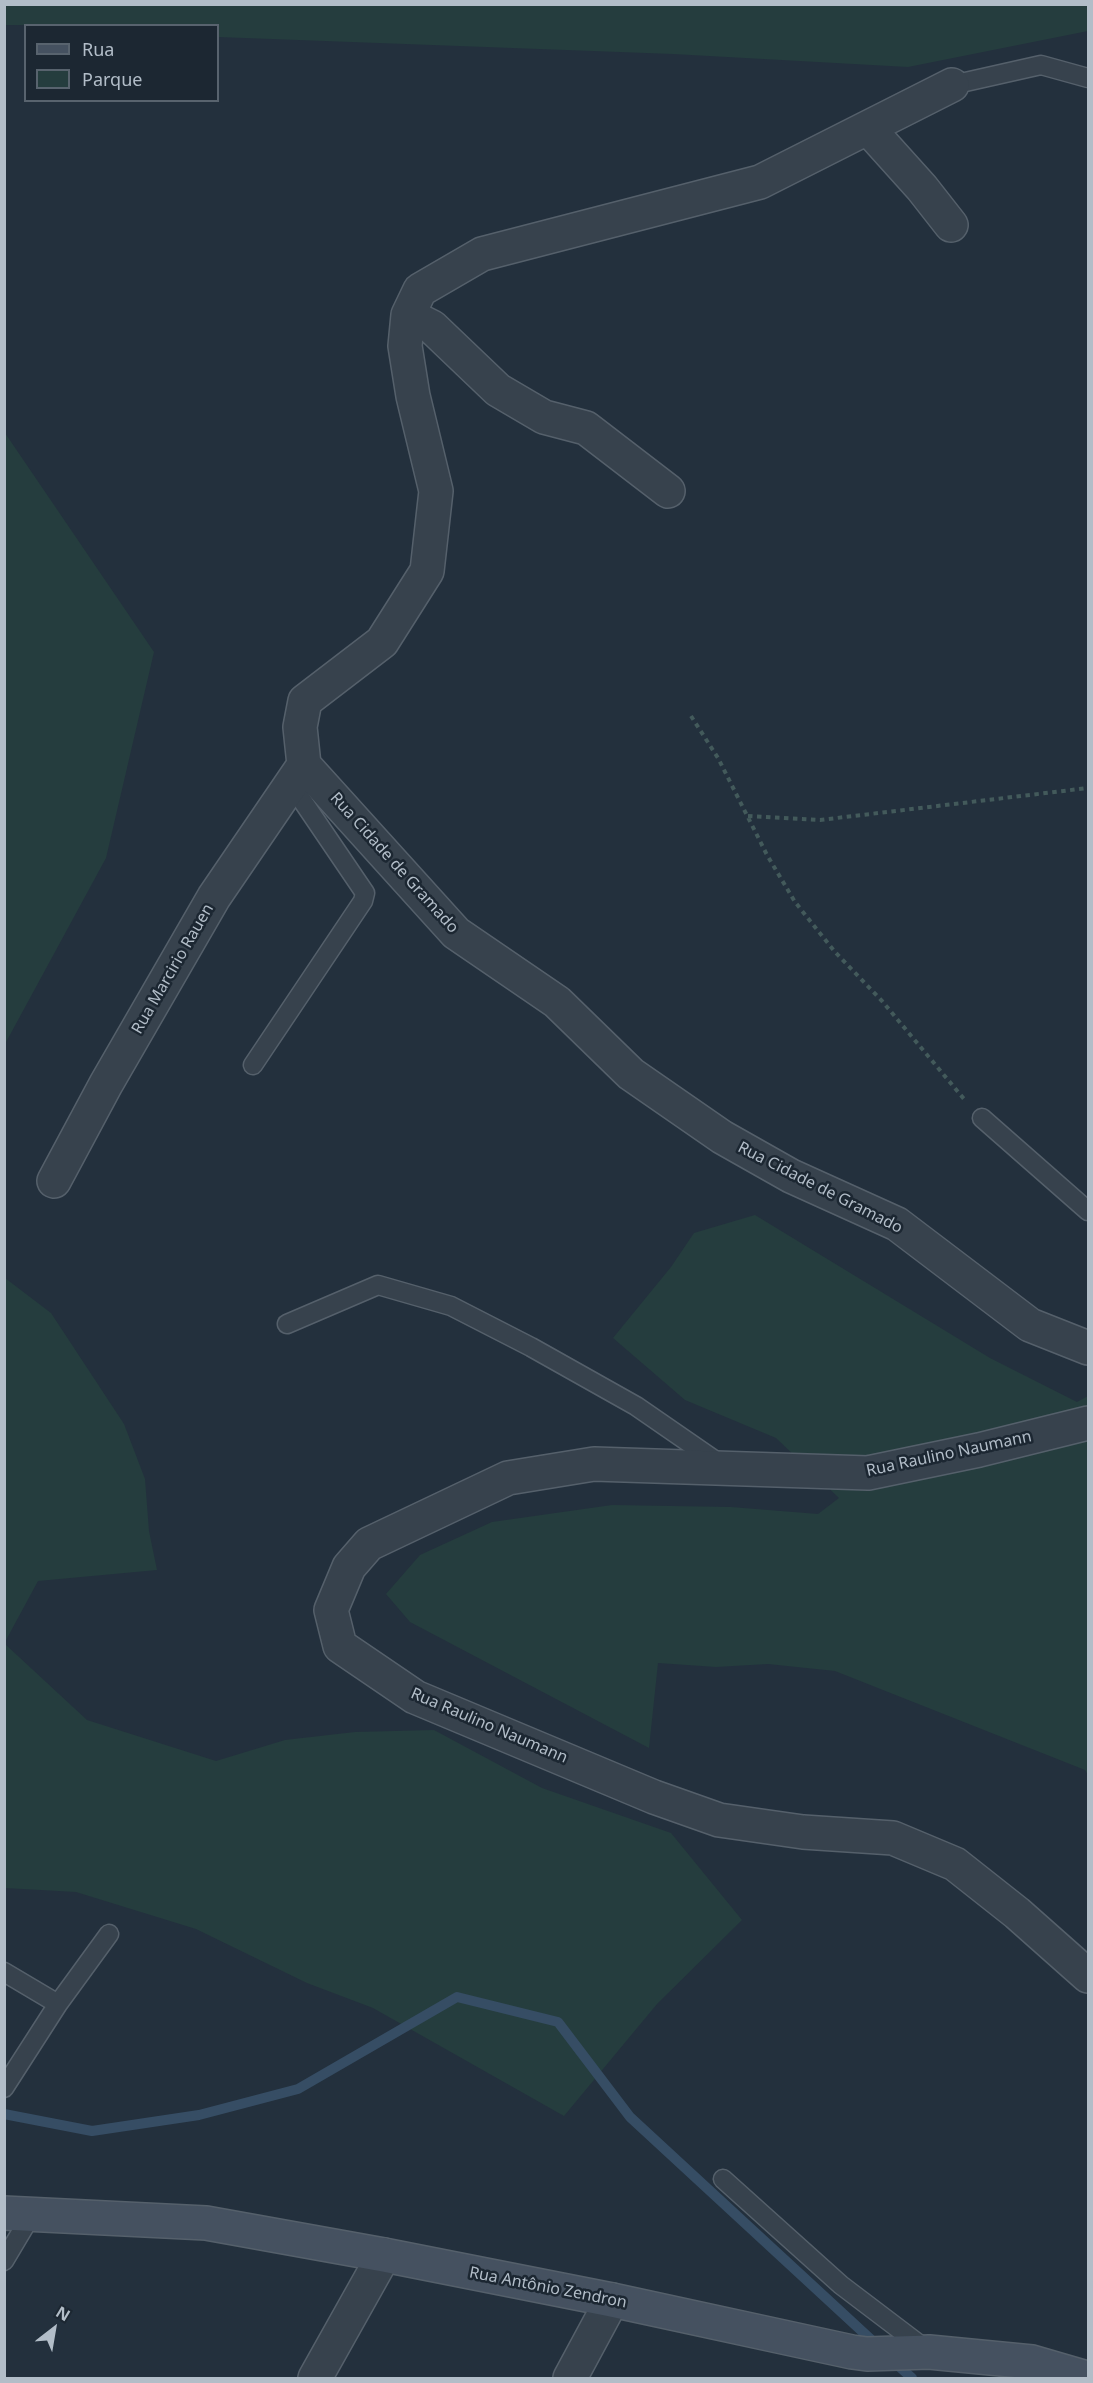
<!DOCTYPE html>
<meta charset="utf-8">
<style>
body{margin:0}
#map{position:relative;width:1093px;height:2383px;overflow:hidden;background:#23303d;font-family:"Noto Sans",sans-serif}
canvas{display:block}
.frame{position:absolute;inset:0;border:6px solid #b2bdc8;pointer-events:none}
.legend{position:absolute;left:24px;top:24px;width:195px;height:78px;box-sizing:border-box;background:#1c2732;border:2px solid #58636e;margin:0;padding:8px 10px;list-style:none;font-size:18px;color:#b2bdc8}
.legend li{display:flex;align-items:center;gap:12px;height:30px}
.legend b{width:30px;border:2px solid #58636e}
.north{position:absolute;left:24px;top:2299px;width:60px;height:60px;-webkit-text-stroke:4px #1c2732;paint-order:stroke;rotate:31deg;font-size:16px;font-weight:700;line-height:24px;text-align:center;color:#b2bdc8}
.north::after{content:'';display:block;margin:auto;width:21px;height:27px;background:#b2bdc8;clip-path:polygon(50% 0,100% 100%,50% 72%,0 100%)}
</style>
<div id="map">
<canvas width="1093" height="2383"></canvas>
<div class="frame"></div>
<ul class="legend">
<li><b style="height:8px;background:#455160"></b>Rua</li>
<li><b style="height:16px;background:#253d3e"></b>Parque</li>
</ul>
<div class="north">N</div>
</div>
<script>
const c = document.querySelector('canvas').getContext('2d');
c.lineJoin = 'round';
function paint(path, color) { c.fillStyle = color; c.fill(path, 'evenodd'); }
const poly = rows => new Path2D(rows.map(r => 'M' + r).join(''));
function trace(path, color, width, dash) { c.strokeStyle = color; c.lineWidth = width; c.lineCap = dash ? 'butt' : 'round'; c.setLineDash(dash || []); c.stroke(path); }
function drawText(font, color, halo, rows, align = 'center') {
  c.font = font + ' "Noto Sans",sans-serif'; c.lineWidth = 5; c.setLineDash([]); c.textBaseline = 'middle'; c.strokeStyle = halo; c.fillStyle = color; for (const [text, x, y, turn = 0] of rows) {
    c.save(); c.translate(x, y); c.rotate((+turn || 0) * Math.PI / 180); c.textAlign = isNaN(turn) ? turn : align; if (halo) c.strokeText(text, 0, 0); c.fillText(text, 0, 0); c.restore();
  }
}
const green = poly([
 [1088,4,1088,31,908,67,673,54,218,37,218,26,4,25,5,4],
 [5,433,154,652,106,858,5,1044],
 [755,1215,990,1358,1077,1402,1088,1396,1088,1775,1085,1770,835,1671,768,1664,716,1667,658,1663,649,1748,410,1622,386,1594,420,1555,492,1522,612,1505,731,1507,818,1514,839,1498,776,1438,685,1400,613,1338,671,1267,694,1233],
 [5,1278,51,1313,124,1424,145,1479,149,1531,157,1570,38,1581,5,1642],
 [5,1644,87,1720,216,1761,285,1740,355,1732,434,1730,542,1788,671,1833,742,1920,657,2004,564,2116,373,2008,307,1983,196,1929,76,1892,5,1888]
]);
const stream = poly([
 [4,2114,92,2131,199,2115,298,2089,457,1997,558,2022,630,2117,878,2346],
 [893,2361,912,2378]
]);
const path = poly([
 [691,716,718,758,767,855,795,902,835,952,882,1001,964,1099],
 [748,816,820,820,1088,788]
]);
const lane = poly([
 [952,85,1041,65,1088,78],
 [253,1065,363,901,365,893,291,784],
 [982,1118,1088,1211],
 [287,1324,378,1285,451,1306,531,1347,636,1406,720,1464],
 [4,1972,58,2004],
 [4,2088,58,2004,109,1934],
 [723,2179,841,2285,928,2351],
 [4,2261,32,2214]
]);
const street = poly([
 [952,85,760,182,482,254,420,290,408,315,405,346,413,396,436,491,427,571,382,642,305,701,300,727,304,765,456,933,557,1002,631,1074,722,1137,791,1176,897,1224,1030,1325,1088,1348],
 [868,128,922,188,951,225],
 [408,315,432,327,498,390,544,417,586,428,668,491],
 [54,1181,106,1084,214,897,304,765],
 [1088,1423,979,1450,868,1473,594,1464,508,1478,369,1544,349,1567,331,1610,340,1646,415,1697,654,1797,719,1820,803,1832,893,1838,955,1864,1017,1913,1088,1976],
 [315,2378,384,2255],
 [570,2378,612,2300]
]);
const secondary = poly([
 [4,2213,206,2223,384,2255,612,2300,852,2352,867,2354,929,2352,1032,2362,1087,2378]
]);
const streetNames = [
 ["Rua Cidade de Gramado",394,863,48],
 ["Rua Marcirio Rauen",173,969,-60],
 ["Rua Cidade de Gramado",820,1188,27],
 ["Rua Raulino Naumann",949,1454,-12],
 ["Rua Raulino Naumann",489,1726,23],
 ["Rua Antônio Zendron",548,2288,11]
];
paint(green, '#253d3e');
trace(stream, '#364d64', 10);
trace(lane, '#55606b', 21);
trace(street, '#55606b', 36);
trace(secondary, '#55606b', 36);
trace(path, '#435a5b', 4, [4.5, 4.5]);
trace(lane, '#37424d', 18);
trace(street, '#37424d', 33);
trace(secondary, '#455160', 33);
drawText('16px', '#b2bdc8', '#1c2732', streetNames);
</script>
